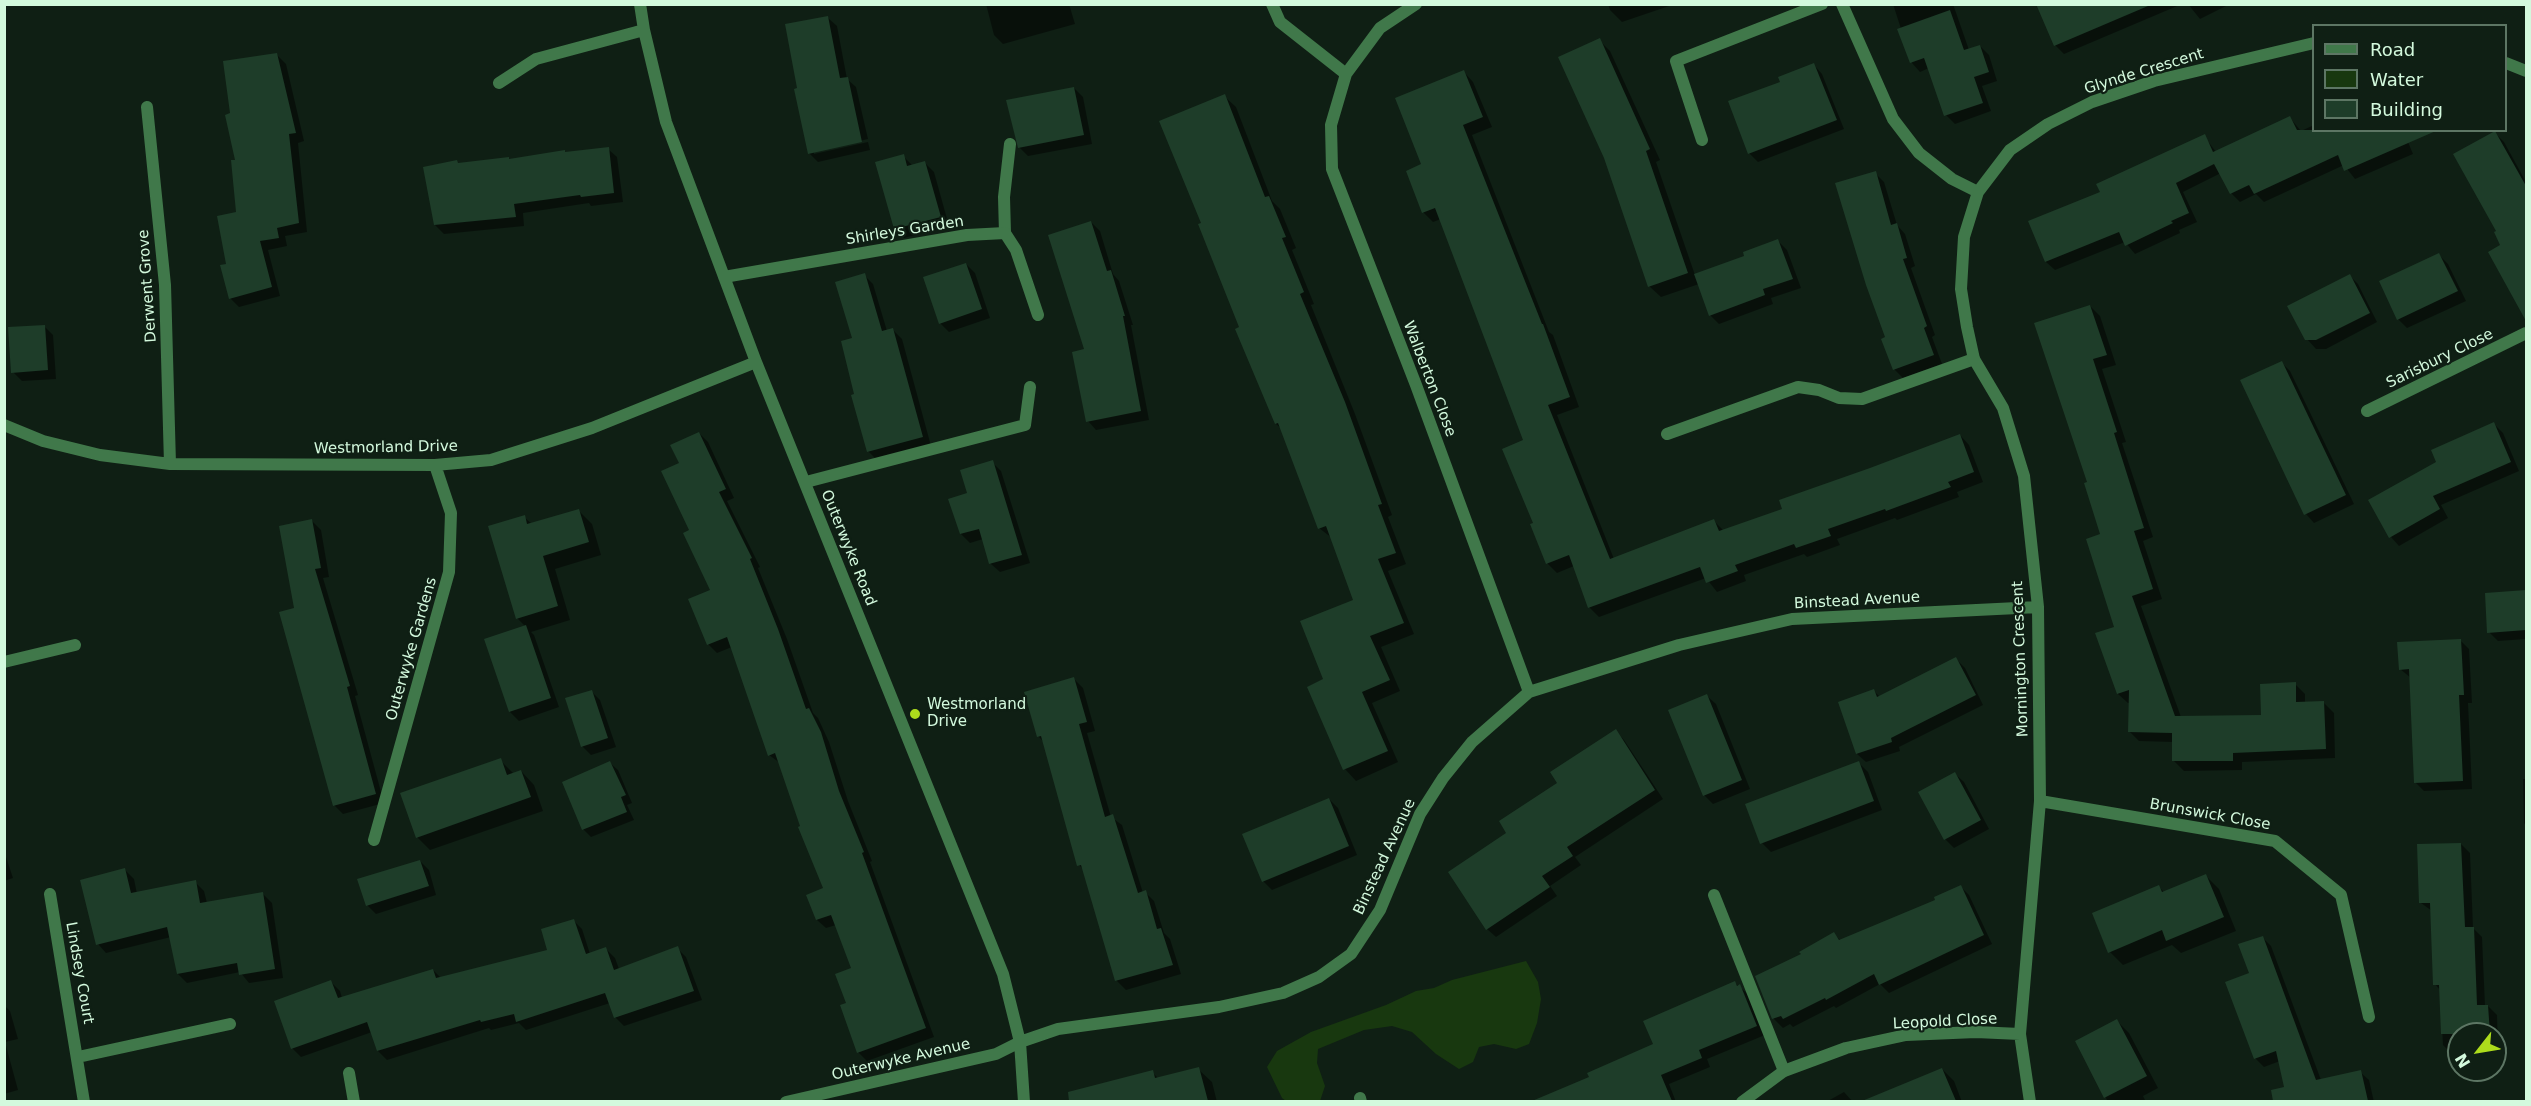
<!DOCTYPE html>
<style>
body{margin:0}
#map{position:relative;width:2531px;height:1106px;overflow:hidden;background:#0f1f14;font-family:"DejaVu Sans",sans-serif}
canvas{display:block}
.frame{position:absolute;inset:0;border:6px solid #d3f9dd;pointer-events:none}
.legend{position:absolute;left:2312px;top:24px;width:195px;height:108px;box-sizing:border-box;background:#0f1f14;border:2px solid #5d7664;margin:0;padding:8px 10px;list-style:none;font-size:18px;color:#d3f9dd}
.legend li{display:flex;align-items:center;gap:12px;height:30px}
.legend b{width:30px;border:2px solid #5d7664}
.north{position:absolute;left:2447px;top:1022px;width:60px;height:60px;box-sizing:border-box;background:#0f1f14;border:2px solid #5d7664;border-radius:50%;rotate:239deg;font-size:16px;font-weight:700;line-height:24px;text-align:center;color:#d3f9dd}
.north::after{content:'';display:block;margin:auto;width:21px;height:27px;background:#addc1c;clip-path:polygon(50% 0,100% 100%,50% 72%,0 100%)}
</style>
<div id="map">
<canvas width="2531" height="1106"></canvas>
<div class="frame"></div>
<ul class="legend">
<li><b style="height:8px;background:#40784a"></b>Road</li>
<li><b style="height:16px;background:#18380f"></b>Water</li>
<li><b style="height:16px;background:#1e3d29"></b>Building</li>
</ul>
<div class="north">N</div>
</div>
<script>
const c = document.querySelector('canvas').getContext('2d');
c.lineJoin = 'round';
function paint(path, color) { c.fillStyle = color; c.fill(path, 'evenodd'); }
const poly = rows => new Path2D(rows.map(r => 'M' + r).join(''));
function trace(path, color, width, dash) { c.strokeStyle = color; c.lineWidth = width; c.lineCap = dash ? 'butt' : 'round'; c.setLineDash(dash || []); c.stroke(path); }
function drawText(font, color, halo, rows, align = 'center') {
  c.font = font + ' "DejaVu Sans",sans-serif'; c.lineWidth = 4.5; c.setLineDash([]); c.textBaseline = 'middle'; c.strokeStyle = halo; c.fillStyle = color; for (const [text, x, y, turn = 0] of rows) {
    c.save(); c.translate(x, y); c.rotate((+turn || 0) * Math.PI / 180); c.textAlign = isNaN(turn) ? turn : align; if (halo) c.strokeText(text, 0, 0); c.fillText(text, 0, 0); c.restore();
  }
}
const water = poly([
 [1526,961,1538,982,1541,999,1537,1023,1529,1044,1516,1049,1494,1044,1479,1047,1473,1062,1459,1069,1436,1054,1412,1032,1392,1026,1364,1030,1318,1049,1317,1063,1325,1086,1320,1101,1286,1101,1282,1098,1267,1067,1277,1051,1311,1032,1386,1005,1416,991,1434,988,1452,980]
]);
const shadow = poly([
 [986,4,1069,4,1075,24,1003,44,994,35],
 [1608,4,1675,4,1622,22,1610,10],
 [1893,4,1953,4,1969,50,1980,46,1989,55,1997,81,1982,86,1991,111,1955,124,1946,115,1929,68,1920,72,1912,63],
 [2038,4,2182,4,2064,54,2055,45],
 [2188,4,2230,4,2200,19],
 [828,18,837,26,847,79,856,87,868,139,814,151,814,154,868,142,870,150,818,162,809,153,799,89],
 [1599,40,1610,51,1660,160,1656,162,1695,275,1746,257,1778,241,1787,250,1801,288,1771,298,1773,304,1719,324,1710,315,1699,284,1661,297,1649,286],
 [277,55,286,64,304,141,298,143,307,232,285,236,287,246,268,250,280,296,239,307,230,298,228,265,237,213,237,161,232,114],
 [1814,65,1822,74,1844,129,1758,162,1749,153,1782,82],
 [1464,72,1473,82,1492,127,1472,135,1549,332,1553,335,1579,407,1557,415,1614,559,1714,521,1724,531,1784,510,1960,435,1969,445,1983,482,1957,492,1959,497,1897,520,1895,518,1837,539,1840,545,1807,557,1804,554,1744,575,1746,581,1717,592,1706,578,1599,617,1589,607,1574,566,1557,573,1547,563,1535,523,1525,441,1441,219,1433,222,1423,212,1423,165],
 [1074,88,1083,97,1092,144,1028,156,1019,147],
 [1224,96,1236,107,1272,201,1280,209,1296,248,1292,250,1314,304,1311,305,1355,414,1392,515,1388,517,1406,564,1388,571,1414,634,1381,647,1400,691,1372,703,1398,762,1356,781,1345,769,1309,687,1325,680,1355,601,1332,538,1319,528,1283,430,1276,424,1203,224],
 [2290,118,2301,131,2314,125,2314,130,2403,130,2413,154,2355,179,2344,165,2264,202,2256,194,2240,202,2231,193,2221,173,2183,192,2197,222,2179,230,2180,233,2135,254,2125,242,2055,270,2046,262,2030,222,2102,193,2204,136,2216,152],
 [2495,133,2504,142,2526,182,2526,295,2520,299,2499,231],
 [608,149,617,157,623,202,591,206,589,203,523,213,524,226,444,234,435,225,459,164,508,158,511,160],
 [903,156,912,165,925,163,934,172,949,226,904,238,895,229],
 [1875,173,1884,182,1897,225,1905,234,1915,266,1911,268,1935,335,1932,337,1942,364,1903,378,1894,369,1887,338],
 [1091,222,1100,231,1113,274,1119,281,1133,325,1131,325,1149,420,1096,430,1088,421,1086,351],
 [2439,255,2448,264,2466,301,2407,328,2398,319],
 [966,264,975,273,990,318,949,332,940,323],
 [864,275,873,284,887,331,893,330,902,339,931,446,877,460,868,451,856,395,854,339],
 [2349,275,2358,284,2377,322,2326,349,2316,349,2307,339],
 [2090,306,2100,316,2116,365,2102,369,2126,442,2122,443,2153,537,2143,541,2162,599,2141,606,2181,717,2263,716,2295,684,2305,694,2305,704,2324,703,2334,713,2335,758,2242,762,2242,770,2184,771,2174,761,2173,742,2139,741,2129,731,2130,703,2128,703,2118,694,2116,627,2102,535,2089,483],
 [44,326,53,335,56,379,22,381,13,372],
 [2281,362,2290,371,2354,504,2314,523,2306,514],
 [2494,424,2503,433,2519,471,2441,505,2448,518,2399,546,2391,537,2438,463],
 [699,433,708,442,734,498,727,501,760,567,758,568,787,639,813,713,818,718,829,742,848,801,872,861,870,862,934,1037,867,1061,858,1052,848,1004,852,969,836,925,826,928,817,920,825,889,780,763,769,755,732,647,717,653,708,644,712,591,691,531,681,464],
 [992,462,1001,471,1030,563,1000,572,991,564,983,539,970,543,961,534,969,494],
 [578,510,592,524,601,555,555,569,570,620,531,632,534,635,559,707,519,721,510,712,525,626,517,618,524,517,532,524],
 [312,521,321,530,329,577,323,578,358,695,355,696,384,803,343,814,334,805,296,609],
 [2526,592,2526,639,2498,641,2489,632,2486,595],
 [2460,640,2469,649,2472,703,2468,703,2472,789,2424,791,2415,782,2411,678,2400,669],
 [1956,659,1965,668,1983,705,1899,747,1900,751,1866,762,1857,754,1874,691,1880,697],
 [1074,679,1083,688,1095,731,1087,733,1111,817,1122,825,1143,893,1145,892,1154,901,1164,933,1170,939,1181,974,1126,990,1117,981,1084,870,1079,865,1044,742,1038,736],
 [591,691,600,700,616,747,591,755,582,746],
 [1707,696,1716,704,1750,789,1713,804,1704,795],
 [1616,731,1624,740,1663,799,1575,857,1581,865,1550,886,1557,896,1496,937,1487,929,1509,833],
 [500,760,514,774,521,771,534,785,543,811,430,850,417,837],
 [610,763,618,770,632,803,627,805,634,820,591,837,583,829],
 [1859,763,1868,772,1882,810,1771,852,1762,843],
 [1955,774,1964,782,1989,829,1954,848,1945,839],
 [2523,779,2526,779,2526,826,2524,823],
 [1329,799,1338,808,1357,855,1272,890,1263,881],
 [2461,844,2470,853,2473,928,2482,937,2485,1006,2488,1006,2497,1015,2498,1052,2495,1052,2495,1034,2459,1034,2459,1054,2452,1054,2443,1045,2440,990,2435,984,2432,911,2421,903],
 [4,851,13,878,4,881],
 [420,861,429,870,436,895,376,914,367,905],
 [125,870,134,879,137,894,195,882,204,891,207,903,263,894,272,903,283,978,249,983,240,972,187,983,178,974,171,937,106,953,98,944],
 [2206,876,2219,889,2236,931,2181,953,2172,945,2123,965,2110,952,2159,887,2165,893],
 [1960,886,1969,895,1992,944,1889,993,1880,984,1836,1008,1834,1006,1793,1027,1790,1024,1783,1028,1774,1019,1757,977,1803,954,1834,934,1841,941,1937,901],
 [573,920,582,929,590,954,606,949,615,958,619,969,677,948,686,957,702,1000,624,1026,615,1017,610,1003,526,1030,519,1023,491,1030,489,1028,387,1060,378,1051,372,1032,301,1057,292,1048,331,982,340,991,342,998,433,970,441,978,549,951],
 [2262,937,2271,946,2321,1080,2360,1072,2369,1080,2374,1102,2289,1102,2280,1061,2264,1067,2255,1058,2251,974],
 [1735,983,1749,995,1765,1035,1707,1059,1710,1067,1669,1084,1676,1102,1544,1102,1655,1044],
 [4,1005,10,1011,18,1039,5,1042,18,1090,4,1094],
 [2117,1021,2129,1033,2158,1088,2143,1096,2146,1102,2108,1102,2077,1042],
 [1198,1069,1212,1082,1217,1102,1118,1102,1113,1082,1152,1072,1159,1079],
 [1942,1069,1954,1081,1962,1102,1911,1102,1904,1085],
 [1844,1092,1853,1102,1826,1102]
]);
const building = poly([
 [2036,4,2147,4,2148,6,2054,46],
 [1950,10,1964,50,1980,45,1989,72,1974,77,1983,103,1944,116,1924,58,1910,63,1897,29],
 [828,16,840,78,848,77,862,142,808,154,794,89,797,88,785,24],
 [1600,38,1650,149,1646,151,1688,273,1648,287,1604,158,1558,57],
 [277,53,296,133,289,134,299,223,277,228,279,238,260,241,272,287,229,299,220,265,226,264,217,216,236,212,231,160,235,160,225,115,230,113,223,61],
 [1814,63,1837,120,1748,154,1728,101,1780,82,1778,77],
 [1464,70,1483,117,1463,125,1542,324,1543,324,1570,397,1548,405,1610,559,1714,519,1719,531,1782,509,1779,500,1870,468,1960,434,1974,472,1948,482,1951,487,1886,511,1885,509,1828,529,1831,536,1796,548,1794,544,1735,565,1738,571,1706,583,1700,567,1588,608,1569,555,1546,564,1530,524,1533,523,1502,449,1523,440,1435,208,1422,213,1406,171,1421,164,1395,98],
 [1074,87,1084,135,1018,148,1006,100],
 [1225,94,1265,197,1269,196,1286,237,1282,238,1304,292,1300,294,1345,402,1382,504,1378,505,1396,553,1378,559,1404,623,1370,636,1390,680,1362,692,1388,751,1343,770,1307,687,1323,679,1300,621,1353,600,1326,526,1318,529,1278,423,1275,424,1235,329,1239,327,1198,224,1201,223,1159,121],
 [2290,116,2297,130,2438,130,2344,171,2338,155,2254,194,2249,185,2230,194,2214,164,2176,183,2189,213,2171,221,2173,223,2125,246,2119,232,2045,262,2028,221,2100,192,2096,184,2205,134,2213,152],
 [2495,131,2526,186,2526,321,2488,252,2500,245,2494,232,2496,231,2453,154],
 [609,147,614,193,581,197,580,195,514,204,516,217,434,225,423,167,457,160,458,163,509,157,509,159,565,150,565,152],
 [904,154,907,166,925,161,941,217,894,229,875,162],
 [1876,171,1891,225,1897,223,1907,258,1903,259,1927,326,1924,328,1934,355,1893,370,1881,339,1885,337,1866,285,1835,183],
 [1091,221,1107,271,1111,270,1125,316,1123,316,1141,411,1086,422,1072,352,1084,349,1048,235],
 [1778,239,1793,279,1763,289,1765,295,1709,316,1694,274,1744,256,1743,252],
 [2439,253,2458,291,2397,320,2379,281],
 [966,263,982,309,939,324,923,277],
 [865,273,882,331,893,328,923,437,867,452,851,395,854,394,841,341,852,338,835,282],
 [2350,274,2370,313,2316,340,2305,340,2287,306],
 [2090,305,2107,355,2093,359,2117,432,2114,433,2144,528,2134,531,2153,589,2132,596,2175,716,2261,715,2260,684,2296,682,2296,702,2324,701,2326,749,2233,753,2233,761,2172,761,2172,733,2128,732,2129,690,2117,694,2095,633,2114,627,2086,539,2100,534,2084,483,2087,482,2034,323],
 [45,325,48,370,11,373,8,327],
 [2282,361,2346,495,2304,515,2240,380],
 [2494,422,2511,462,2433,496,2440,509,2389,538,2368,500,2436,462,2431,450],
 [699,432,726,489,719,492,752,558,750,559,778,629,806,709,809,708,821,732,839,791,864,852,862,853,926,1028,857,1053,840,1005,846,1003,835,974,851,968,831,915,816,920,806,895,823,888,798,827,800,826,775,753,768,756,727,637,707,645,688,599,710,590,683,533,689,530,661,471,679,463,670,445],
 [993,460,1022,555,989,564,979,529,960,534,948,499,967,493,960,470],
 [579,509,589,542,543,556,558,606,516,619,488,526,525,515,527,524],
 [312,519,321,568,315,569,350,686,347,687,376,794,333,806,279,612,294,608,279,526],
 [2526,590,2526,630,2487,633,2485,593],
 [526,625,551,698,509,712,484,639],
 [2461,639,2464,695,2459,695,2463,781,2414,783,2409,669,2399,670,2397,642],
 [1956,657,1976,695,1891,738,1892,742,1856,754,1838,702,1874,689,1877,697],
 [1074,677,1087,722,1079,724,1105,817,1113,814,1138,893,1146,890,1157,929,1161,928,1173,965,1115,981,1081,865,1077,866,1041,736,1037,737,1024,692],
 [592,690,608,738,581,747,565,698],
 [1707,694,1742,780,1703,796,1668,710],
 [1616,729,1655,790,1567,847,1573,856,1542,876,1550,887,1486,930,1448,872,1506,833,1499,821,1557,783,1550,772],
 [501,758,507,775,521,770,531,797,416,838,400,793],
 [610,761,626,795,621,797,627,812,582,830,562,782],
 [1859,761,1874,801,1760,844,1745,804],
 [1955,772,1981,820,1944,840,1918,792],
 [1329,798,1349,846,1262,882,1242,834],
 [2461,843,2465,927,2474,927,2477,1005,2488,1005,2490,1034,2441,1034,2439,985,2433,985,2430,903,2419,903,2417,844],
 [420,860,429,886,366,906,357,879],
 [125,868,131,893,196,880,200,903,263,892,275,969,239,975,237,963,177,974,167,927,96,945,80,880],
 [2206,874,2224,917,2166,941,2162,930,2108,953,2092,913,2159,885,2162,892],
 [1961,885,1984,935,1879,985,1874,974,1826,1000,1825,998,1783,1019,1781,1016,1772,1019,1755,976,1801,954,1799,952,1834,932,1839,940,1935,900,1934,897],
 [574,919,586,954,606,947,614,970,678,946,694,991,614,1018,605,993,516,1022,514,1014,481,1022,480,1020,377,1051,367,1022,291,1049,274,1001,331,980,338,998,433,969,436,978,547,950,541,929],
 [2263,936,2316,1080,2361,1070,2368,1101,2273,1101,2271,1090,2284,1087,2276,1051,2254,1059,2225,982,2249,973,2238,944],
 [1735,981,1737,986,1740,984,1757,1026,1699,1050,1702,1058,1661,1075,1672,1101,1532,1101,1589,1077,1587,1073,1653,1044,1643,1021],
 [2117,1019,2147,1076,2104,1098,2075,1041],
 [1199,1067,1208,1101,1069,1101,1068,1092,1153,1070,1155,1078],
 [1942,1068,1956,1101,1862,1101]
]);
const lane = poly([
 [1005,233,1004,197,1010,144],
 [1667,434,1798,387,1819,390,1839,398,1862,399,1974,359],
 [806,482,1025,425,1030,387],
 [1714,895,1784,1071],
 [1360,1098,1361,1102]
]);
const street = poly([
 [640,4,644,30,666,122,756,362,1003,974,1020,1042,1024,1102],
 [1272,4,1280,22,1346,74],
 [1416,4,1380,28,1346,74,1331,125,1332,169,1416,385,1529,692],
 [1842,4,1893,119,1919,153,1952,179,1978,192],
 [2506,63,2526,71],
 [499,83,536,59,644,30],
 [147,107,165,285,170,464],
 [1702,140,1676,61,1822,4],
 [724,277,967,235,1005,233,1016,250,1038,315],
 [2367,411,2526,333],
 [4,425,43,441,100,455,170,464,435,465,491,460,592,428,756,362],
 [4,662,75,645],
 [2040,801,2275,841,2341,895,2369,1017],
 [374,840,449,572,451,513,435,465],
 [50,894,84,1102],
 [78,1057,230,1024],
 [349,1073,354,1102],
 [786,1102,996,1054,1020,1042,1058,1029,1219,1007,1283,993,1319,977,1351,954,1380,910,1420,814,1443,778,1472,742,1529,692,1679,645,1792,619,2038,607],
 [1742,1102,1784,1071,1846,1048,1906,1035,1976,1032,2020,1034],
 [2030,1102,2020,1034,2040,801,2038,607,2024,476,2003,408,1974,359,1967,327,1961,289,1964,237,1978,192,2010,150,2048,124,2092,102,2154,81,2314,43]
]);
const markers = [
 [915,714,6,"#addc1c"]
];
const streetNames = [
 ["Glynde Crescent",2144,72,-17],
 ["Shirleys Garden",905,231,-9],
 ["Derwent Grove",148,286,-94],
 ["Sarisbury Close",2440,359,-26],
 ["Walberton Close",1429,379,69],
 ["Westmorland Drive",386,448,-1],
 ["Outerwyke Road",848,548,68],
 ["Binstead Avenue",1857,601,-3],
 ["Outerwyke Gardens",412,649,-74],
 ["Mornington Crescent",2021,659,-92],
 ["Brunswick Close",2210,815,10],
 ["Binstead Avenue",1385,857,-65],
 ["Lindsey Court",79,973,80],
 ["Leopold Close",1945,1022,-3],
 ["Outerwyke Avenue",901,1060,-13]
];
const poiNames = [
 ["Westmorland",927,705],
 ["Drive",927,722]
];
paint(water, '#18380f');
paint(shadow, '#0007');
paint(building, '#1e3d29');
trace(lane, '#40784a', 12);
trace(street, '#40784a', 12);
for (const [x, y, r, color] of markers) { const dot = new Path2D(); dot.arc(x, y, r, 0, 2 * Math.PI); c.fillStyle = color; c.fill(dot); trace(dot, '#0f1f14', 2); }
drawText('15px', '#d3f9dd', '#0f1f14', streetNames);
drawText('15px', '#d3f9dd', '#0f1f14', poiNames, 'left');
</script>
